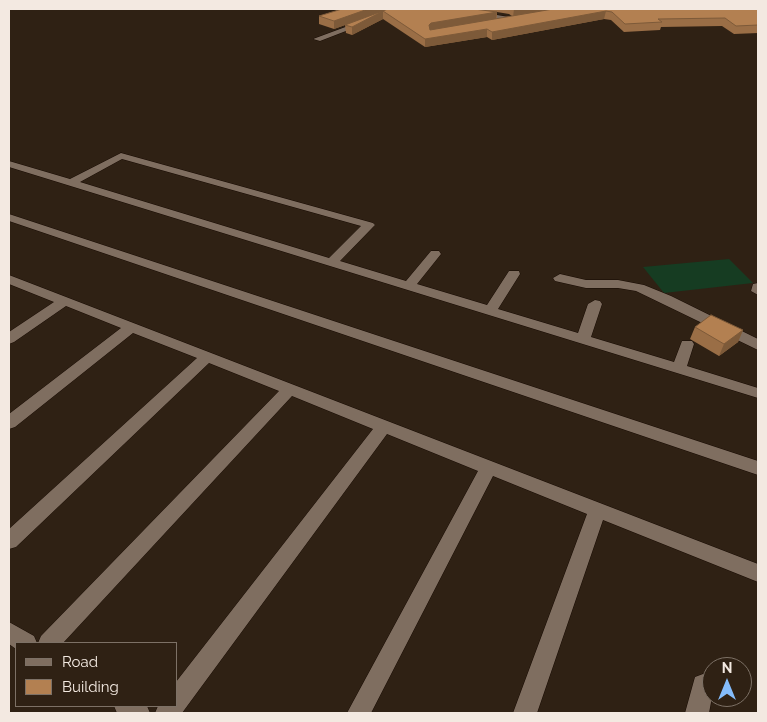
<!DOCTYPE html>
<style>
body{margin:0}
#map{position:relative;width:767px;height:722px;overflow:hidden;background:#2f2114;font-family:Raleway,sans-serif}
canvas{display:block}
.frame{position:absolute;inset:0;border:10px solid #f3e9e1;pointer-events:none}
.legend{position:absolute;left:15px;top:642px;width:162px;height:65px;box-sizing:border-box;background:#2f2114;border:1px solid #7d7166;margin:0;padding:6px 9px;list-style:none;font-size:15px;color:#f3e9e1}
.legend li{display:flex;align-items:center;gap:10px;height:25px}
.legend b{width:25px;border:1px solid #7d7166}
.north{position:absolute;left:702px;top:657px;width:50px;height:50px;box-sizing:border-box;background:#2f2114;border:1px solid #7d7166;border-radius:50%;rotate:0deg;font-size:14px;font-weight:700;line-height:20px;text-align:center;color:#f3e9e1}
.north::after{content:'';display:block;margin:auto;width:18px;height:22px;background:#84bcfb;clip-path:polygon(50% 0,100% 100%,50% 72%,0 100%)}
</style>
<div id="map">
<canvas width="767" height="722"></canvas>
<div class="frame"></div>
<ul class="legend">
<li><b style="height:6px;background:#7f6e60"></b>Road</li>
<li><b style="height:14px;background:#b38051"></b>Building</li>
</ul>
<div class="north">N</div>
</div>
<script>
const c = document.querySelector('canvas').getContext('2d');
c.lineJoin = 'round';
function paint(path, color) { c.fillStyle = color; c.fill(path, 'evenodd'); }
const poly = rows => new Path2D(rows.map(r => 'M' + r).join(''));
function trace(path, color, width, dash) { c.strokeStyle = color; c.lineWidth = width; c.lineCap = dash ? 'butt' : 'round'; c.setLineDash(dash || []); c.stroke(path); }
const green = poly([
 [729,259,753,283,664,293,643,267]
]);
const street = poly([
 [394,9,403,9,320,41,313,39,394,9],
 [446,9,461,9,527,20,524,22,449,11,446,9],
 [121,153,373,223,375,225,373,227,340,261,406,281,431,251,439,251,441,254,417,284,487,305,509,271,519,271,520,274,498,309,578,333,588,304,595,300,600,301,602,304,591,337,674,362,682,341,692,341,694,344,687,366,758,388,758,398,9,167,9,161,70,179,121,153],
 [122,159,361,226,329,258,80,182,122,159],
 [9,214,758,461,758,475,9,221,9,214],
 [560,274,586,280,618,280,644,285,671,296,758,339,758,350,636,291,618,288,586,288,555,281,553,278,560,274],
 [9,275,758,564,758,582,603,520,537,713,513,713,587,514,493,476,371,713,347,713,478,471,387,434,182,713,155,713,158,706,176,706,176,682,373,429,292,396,63,643,38,643,41,636,279,391,209,363,16,547,9,549,9,529,197,358,133,333,15,427,9,429,9,414,121,328,66,306,14,342,9,344,9,332,54,302,9,284,9,275],
 [758,283,758,295,751,291,753,284,758,283],
 [9,622,34,636,37,643,16,643,16,649,9,644,9,622],
 [703,674,712,679,712,697,709,713,685,713,695,677,703,674],
 [114,706,147,706,150,713,117,713,114,706]
]);
const wall = poly([
 [342,9,758,9,758,33,734,34,722,26,661,27,660,30,624,32,611,20,604,19,492,40,487,37,425,47,383,19,352,35,346,33,345,25,334,29,319,24,319,16],
 [497,12,509,14,512,16,497,19],
 [695,327,743,330,738,342,719,356,690,339]
]);
const shadedWall = poly([
 [368,9,389,9,334,29,334,21],
 [514,9,561,9,513,17],
 [383,11,383,19,352,35,352,27],
 [606,11,604,19,492,40,492,32],
 [497,12,496,20,429,33,429,25,431,23],
 [487,29,487,37,425,47,425,39],
 [743,330,738,342,719,356,724,344]
]);
const building = poly([
 [342,9,368,9,334,21,319,16,342,9],
 [388,9,474,9,497,12,431,23,429,25,430,30,553,9,758,9,758,25,736,26,725,18,658,19,662,22,625,24,612,12,606,11,492,32,487,29,425,39,383,11,352,27,345,25,388,9],
 [711,315,743,330,724,344,695,327,711,315]
]);
paint(green, '#163c22');
trace(street, '#170a02', 1);
paint(street, '#7f6e60');
paint(wall, '#9a6e46');
paint(shadedWall, '#7d5a39');
paint(building, '#b38051');
trace(building, '#7d5a39', 1);
</script>
